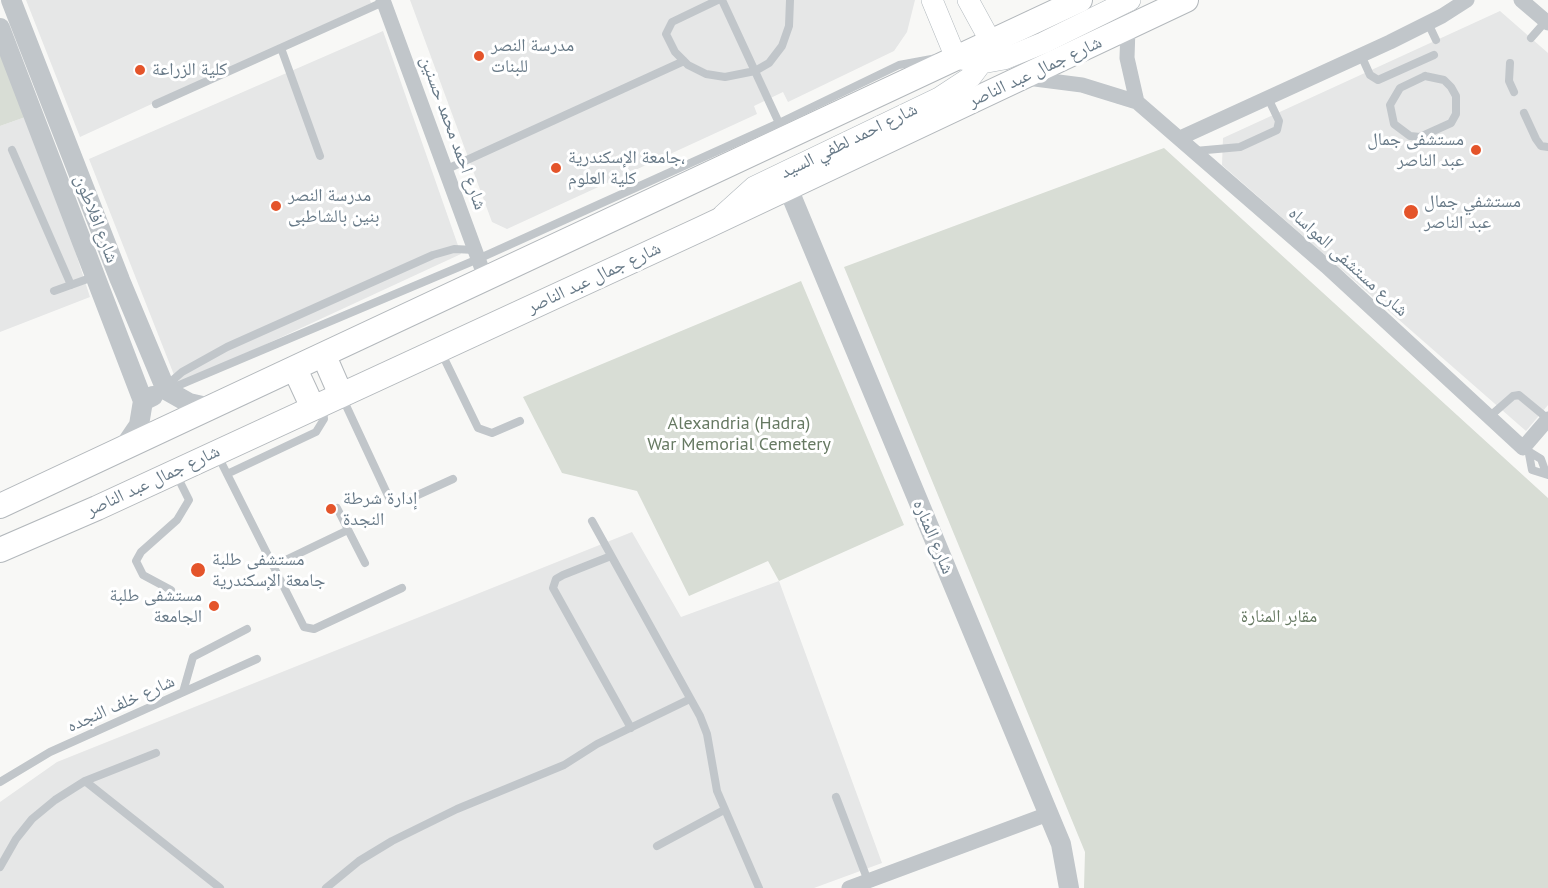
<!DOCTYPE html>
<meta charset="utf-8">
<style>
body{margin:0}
canvas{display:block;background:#f8f8f6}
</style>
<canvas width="1548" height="888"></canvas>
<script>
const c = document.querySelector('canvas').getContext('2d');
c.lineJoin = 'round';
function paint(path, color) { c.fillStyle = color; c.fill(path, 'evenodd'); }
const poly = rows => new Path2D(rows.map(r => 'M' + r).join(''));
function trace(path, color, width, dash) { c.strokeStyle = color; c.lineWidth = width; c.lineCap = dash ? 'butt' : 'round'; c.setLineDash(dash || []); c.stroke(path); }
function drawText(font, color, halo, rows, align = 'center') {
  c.font = font + ' "PT Sans","Noto Naskh Arabic",sans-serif'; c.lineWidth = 6; c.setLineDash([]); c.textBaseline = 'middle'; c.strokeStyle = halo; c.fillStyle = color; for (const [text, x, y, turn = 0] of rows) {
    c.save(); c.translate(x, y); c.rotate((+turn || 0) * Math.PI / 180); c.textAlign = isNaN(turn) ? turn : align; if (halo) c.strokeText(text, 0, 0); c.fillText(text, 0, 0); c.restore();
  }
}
const built = poly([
 [26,0,370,0,371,3,80,137],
 [410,0,915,0,907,32,894,51,788,102,783,92,754,106,757,114,507,229,492,222],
 [1500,11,1548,53,1548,405,1526,431,1222,165,1223,138],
 [383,31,461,254,178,385,89,159],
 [31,115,90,297,0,332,0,126],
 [632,532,681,617,779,581,882,863,814,888,0,888,0,802,57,762]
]);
const green = poly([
 [0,41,31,115,0,126],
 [1164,148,1548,498,1548,888,1084,888,1085,852,844,267],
 [801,281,904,525,779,581,768,561,689,596,637,491,562,473,523,397]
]);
const service = poly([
 [718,0,672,22,666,34,675,52,688,65,706,74,725,77,755,71,769,63,782,46,789,26,790,0],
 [722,0,779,123],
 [1428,23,1436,40],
 [1531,38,1546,21],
 [281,48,320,156],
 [1361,55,1370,75,1378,80,1434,55],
 [1510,63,1509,81,1514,92],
 [1425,76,1444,80,1451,87,1456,96,1456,114,1451,123,1420,137,1410,136,1394,124,1390,105,1400,88,1425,76],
 [156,104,383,2],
 [1524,113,1536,139,1541,146,1548,147],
 [12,150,71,285],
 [1195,151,1240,147,1277,130,1279,121,1268,98],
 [445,170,684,61],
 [54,291,93,277],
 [441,352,478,428,492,433,520,421],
 [170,389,478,259,779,123,899,65,937,58],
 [171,389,174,379,182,372,227,347,433,255,454,249,475,250],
 [343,399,391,502,398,504,453,479],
 [1489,417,1513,396,1519,395,1548,419],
 [1523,448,1541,459,1546,473],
 [1529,454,1532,470,1548,475],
 [218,456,304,627,314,629,402,588],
 [227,474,316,432,324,419,323,409],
 [337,508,365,563],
 [592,521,700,716,707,734,717,791,759,888],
 [611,556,563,575,556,579,553,588,631,728],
 [273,566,348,530],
 [171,590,143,575,136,561,141,552,177,520,189,500,176,474],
 [183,692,193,657,247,629],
 [85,781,220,888],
 [0,782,50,752,257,659],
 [836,797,868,881],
 [657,846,724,810],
 [0,867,16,839,32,819,55,800,85,781,156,753],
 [326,888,359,861,392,841,457,809,564,765,597,744,690,699]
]);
const minor = poly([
 [383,0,486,280],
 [1521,0,1548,23],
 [1128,28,1127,58,1137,102],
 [1027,78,1082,85,1137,102,1326,266,1523,448,1548,419],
 [1180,138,1390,42,1442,16,1467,0],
 [849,888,1048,814]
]);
const tertiary = poly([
 [11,0,120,280,166,390,189,403,211,408],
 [0,28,143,401],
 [788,188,1061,844,1069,888],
 [122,450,139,425,143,401,153,396]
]);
const secondary = poly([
 [932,0,956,58,982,63,1004,59,1043,43,1130,0],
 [723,215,754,187,939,98,971,77,986,57,991,42,968,0]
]);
const primary = poly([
 [324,356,341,395],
 [295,369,313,408],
 [0,506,1080,0],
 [0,550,97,508,701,229,1186,0]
]);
const markers = [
 [479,56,6,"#e4542a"],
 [140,70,6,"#e4542a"],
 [1476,150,6,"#e4542a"],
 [556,168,6,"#e4542a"],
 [276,206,6,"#e4542a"],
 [1411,212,8,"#e4542a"],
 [331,509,6,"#e4542a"],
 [198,570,8,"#e4542a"],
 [214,606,6,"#e4542a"]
];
const poiNames = [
 ["مدرسة النصر",491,46],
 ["للبنات",491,67],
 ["كلية الزراعة",152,70],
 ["مستشفى جمال",1464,140,"right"],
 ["عبد الناصر",1464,161,"right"],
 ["جامعة الإسكندرية،",568,158],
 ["كلية العلوم",568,179],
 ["مدرسة النصر",288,196],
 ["بنين بالشاطبى",288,217],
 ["مستشفي جمال",1424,202],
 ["عبد الناصر",1424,223],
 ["إدارة شرطة",343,499],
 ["النجدة",343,520],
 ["مستشفى طلبة",212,560],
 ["جامعة الإسكندرية",212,581],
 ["مستشفى طلبة",202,596,"right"],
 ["الجامعة",202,617,"right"]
];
const streetNames = [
 ["شارع جمال عبد الناصر",1035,72,-25],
 ["شارع احمد محمد حسنين",453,133,70],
 ["شارع احمد لطفي السيد",849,141,-26],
 ["شارع افلاطون",96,219,69],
 ["شارع مستشفى المواساه",1348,262,42],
 ["شارع جمال عبد الناصر",594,278,-25],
 ["شارع جمال عبد الناصر",153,481,-25],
 ["شارع المناره",933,537,67],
 ["شارع خلف النجده",121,704,-24]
];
const parkNames = [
 ["Alexandria (Hadra)",739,424],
 ["War Memorial Cemetery",739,445],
 ["مقابر المنارة",1279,617]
];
paint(built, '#e6e7e7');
paint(green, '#d8ddd5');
trace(secondary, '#b1b8bd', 22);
trace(primary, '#b3b8bc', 26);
trace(service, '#c1c6ca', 8);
trace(minor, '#c1c6ca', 15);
trace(tertiary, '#c1c6ca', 20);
trace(secondary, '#fff', 21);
trace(primary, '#fff', 24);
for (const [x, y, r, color] of markers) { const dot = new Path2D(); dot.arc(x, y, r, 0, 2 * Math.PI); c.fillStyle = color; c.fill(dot); trace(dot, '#fff', 2); }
drawText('18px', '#677987', '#fff', poiNames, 'left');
drawText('18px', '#677987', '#fff', streetNames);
drawText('18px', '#667962', '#fff', parkNames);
</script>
